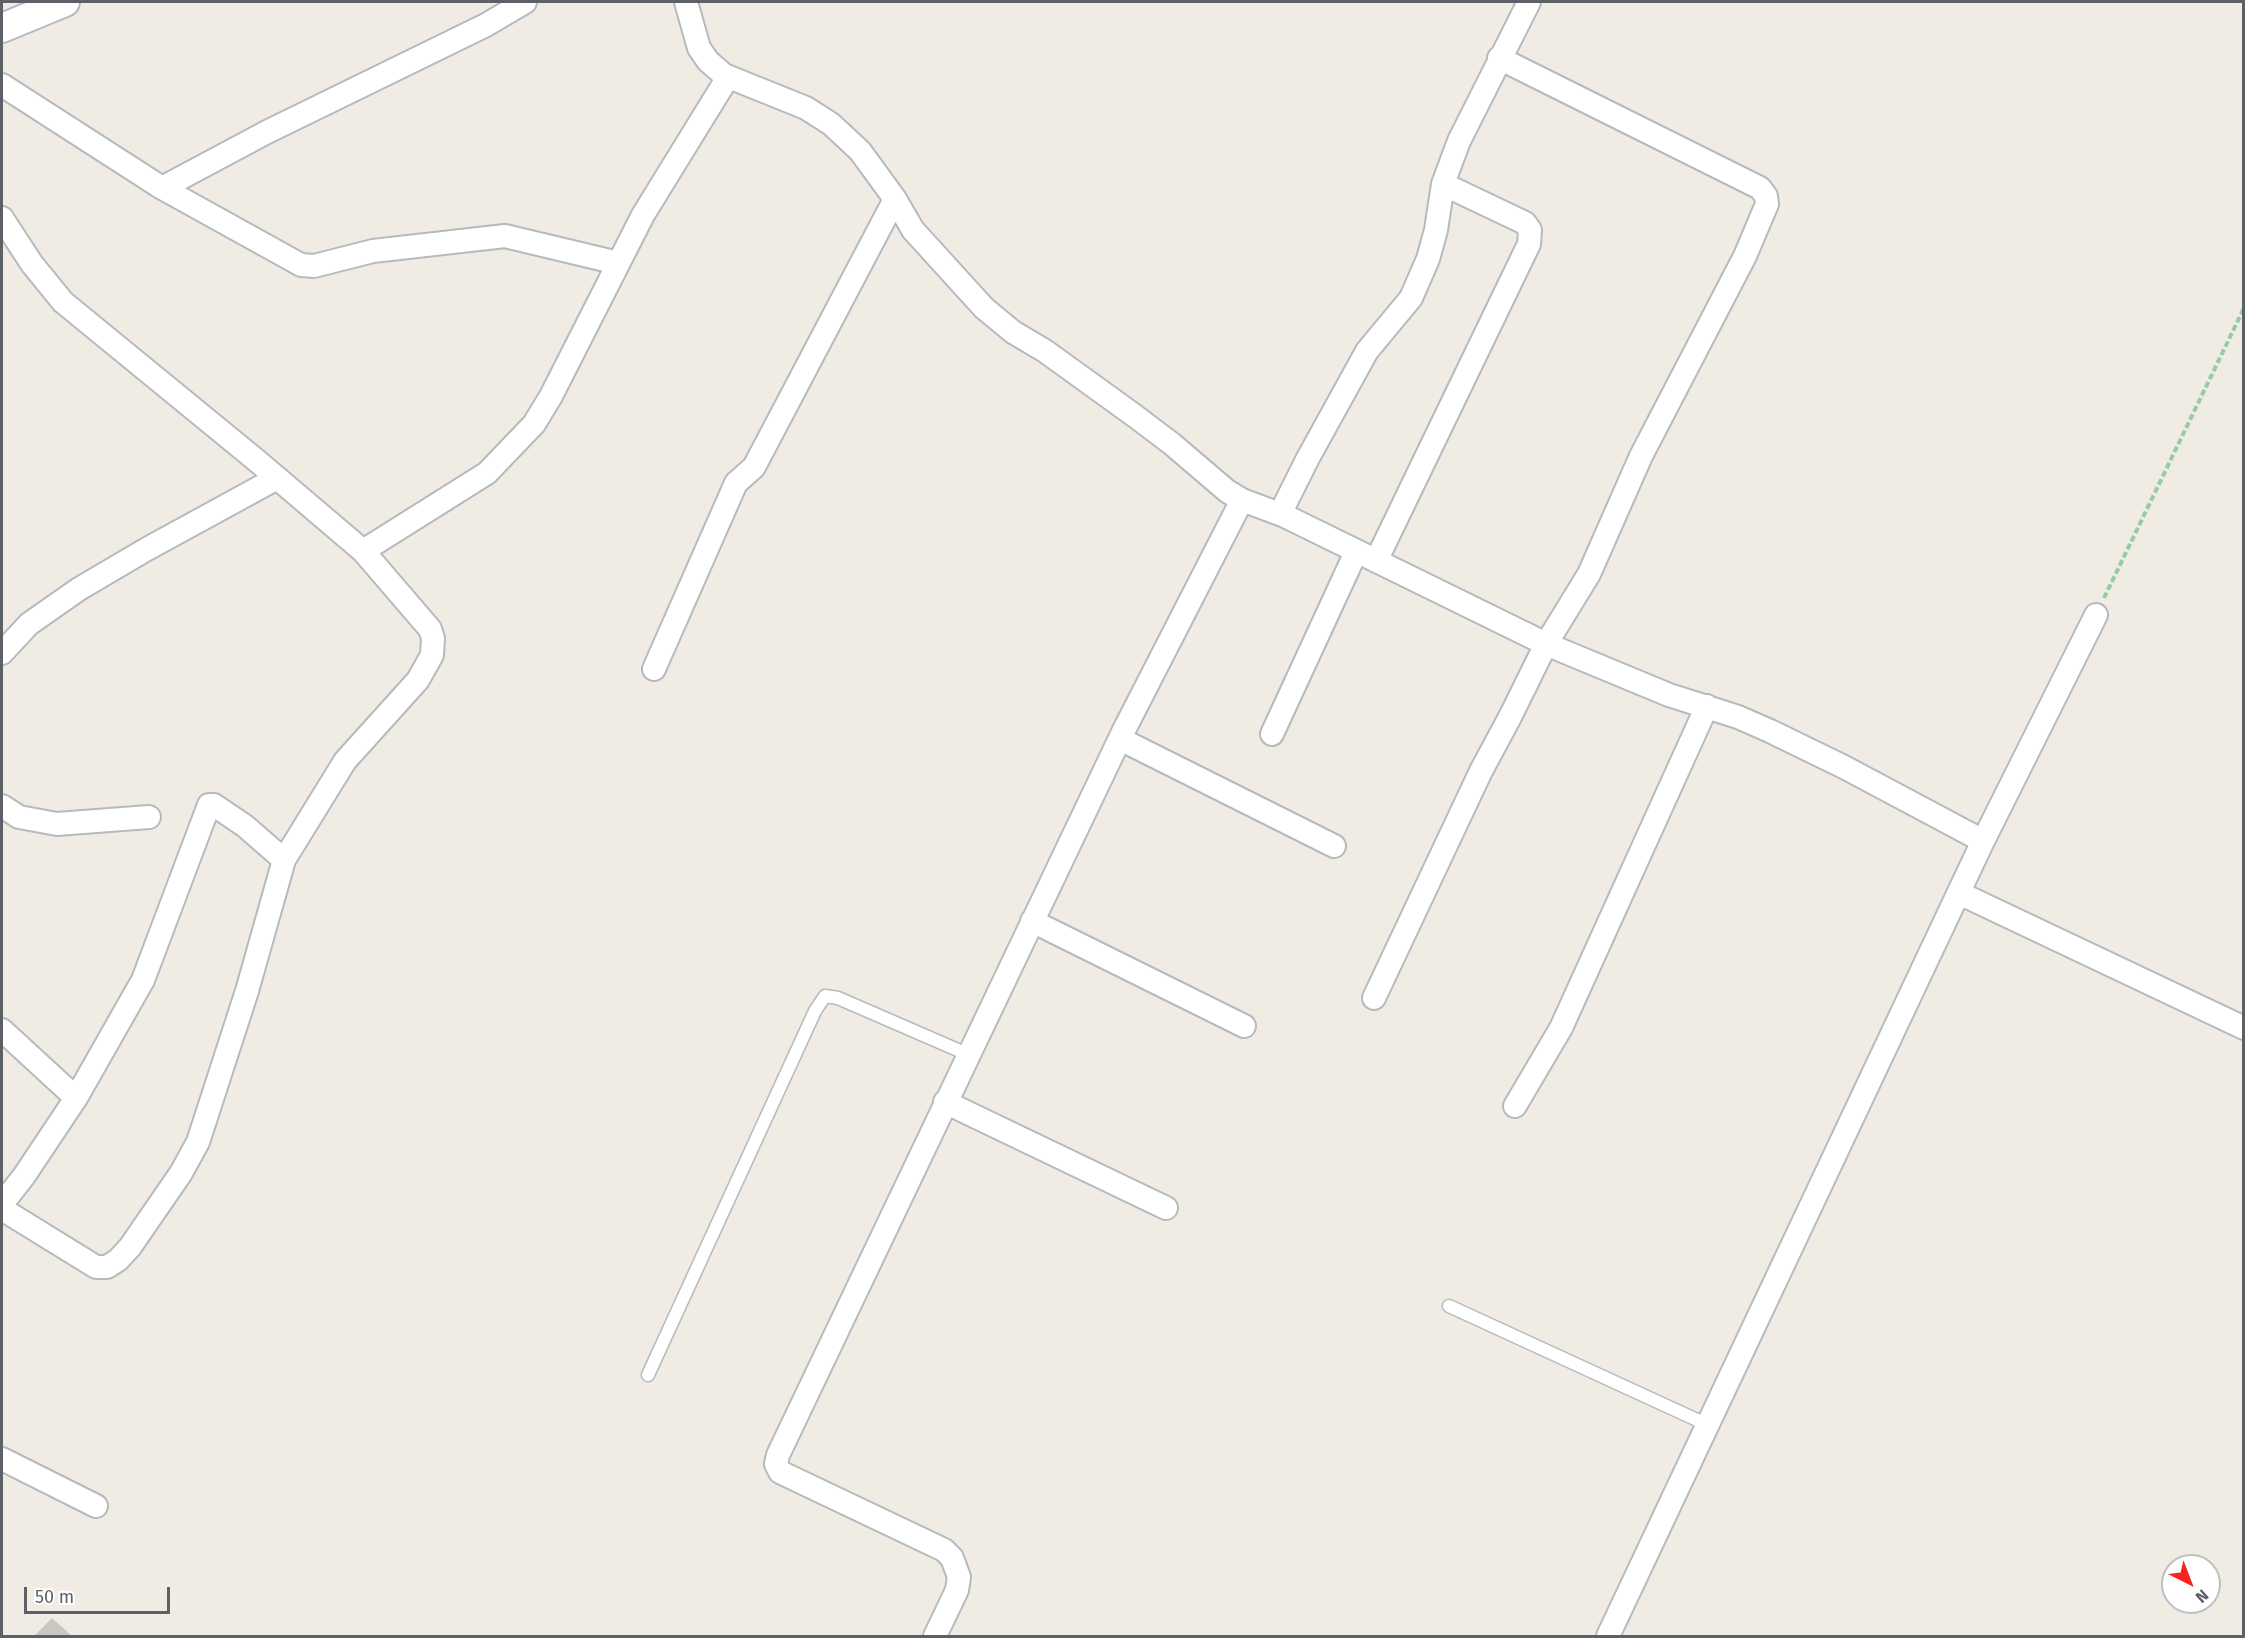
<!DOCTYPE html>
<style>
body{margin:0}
#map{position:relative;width:2245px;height:1638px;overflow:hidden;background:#f0ece3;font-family:"Fira Sans",sans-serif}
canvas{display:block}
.frame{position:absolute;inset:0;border:3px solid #5b6166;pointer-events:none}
.north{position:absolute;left:2161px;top:1554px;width:60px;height:60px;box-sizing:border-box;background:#fff;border:2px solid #bdc0c2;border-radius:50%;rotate:138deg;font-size:16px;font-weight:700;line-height:24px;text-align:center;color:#5b6166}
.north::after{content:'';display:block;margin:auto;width:21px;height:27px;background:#fa241f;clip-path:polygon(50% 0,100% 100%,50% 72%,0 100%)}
.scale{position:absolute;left:24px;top:1587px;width:146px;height:27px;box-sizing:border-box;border:3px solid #5b6166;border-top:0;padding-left:8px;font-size:18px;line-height:21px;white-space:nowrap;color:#5b6166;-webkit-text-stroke:4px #fff;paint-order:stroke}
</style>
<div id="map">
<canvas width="2245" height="1638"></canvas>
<div class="frame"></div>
<div class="north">N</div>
<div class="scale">50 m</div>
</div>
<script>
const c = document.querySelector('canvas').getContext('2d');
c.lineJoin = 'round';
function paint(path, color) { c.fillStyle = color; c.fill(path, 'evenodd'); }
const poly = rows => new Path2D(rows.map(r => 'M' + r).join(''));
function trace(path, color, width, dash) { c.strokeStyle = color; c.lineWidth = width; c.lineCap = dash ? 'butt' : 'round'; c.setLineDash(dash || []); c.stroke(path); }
const building = poly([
 [52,1618,72,1636,34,1636]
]);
const path = poly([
 [2104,598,2244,308]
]);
const service = poly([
 [1449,1306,1708,1425],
 [648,1375,815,1011,825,996,838,998,967,1054]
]);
const minor = poly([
 [686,2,699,48,708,61,724,75,806,108,831,124,860,151,895,199,913,230,984,308,1013,332,1045,351,1135,416,1172,444,1227,491,1242,500,1285,516,1546,644,1669,695,1738,717,1770,731,1844,767,1983,841],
 [2,85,162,188,301,265,314,266,373,251,505,236,618,263],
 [162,188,267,132,486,25,525,2],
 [2,218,32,264,63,302,256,460,363,551,430,629,433,638,432,655,418,680,345,761,284,860,247,991,198,1142,181,1173,130,1247,118,1260,107,1267,96,1267,2,1209],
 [1280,514,1308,458,1367,351,1411,298,1428,259,1436,230,1443,184,1459,141,1529,2],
 [363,551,487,473,534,424,551,396,643,215,728,77],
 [1376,561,1529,244,1530,230,1525,223,1443,184],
 [2,653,29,624,79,589,147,549,277,478],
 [654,669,736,483,754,467,895,199],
 [1272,734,1356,552],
 [1120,739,1334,846],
 [2,806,19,817,57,824,149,817],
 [1959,893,2244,1028],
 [1032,921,1244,1026],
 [1374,998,1481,771,1510,717,1546,644,1589,574,1641,456,1745,256,1767,204,1766,196,1760,188,1499,58],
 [2,1030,76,1098],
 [945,1102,1166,1208],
 [1515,1106,1561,1028,1707,706],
 [2,1204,24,1176,76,1098,143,980,209,805,214,805,245,826,284,860],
 [2,1459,96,1506],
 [935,1636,957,1590,959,1577,952,1558,944,1550,780,1472,776,1464,778,1455,1123,732,1242,500],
 [1608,1636,1983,841,2096,615]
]);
const tertiary = poly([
 [2,28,65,2]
]);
paint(building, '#cbc7c0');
trace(service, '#b6babf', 15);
trace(minor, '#b6babf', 26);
trace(tertiary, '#b6babf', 32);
trace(path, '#95cca2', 4, [6, 3]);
trace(service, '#fff', 12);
trace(minor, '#fff', 22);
trace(tertiary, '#fff', 28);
</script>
